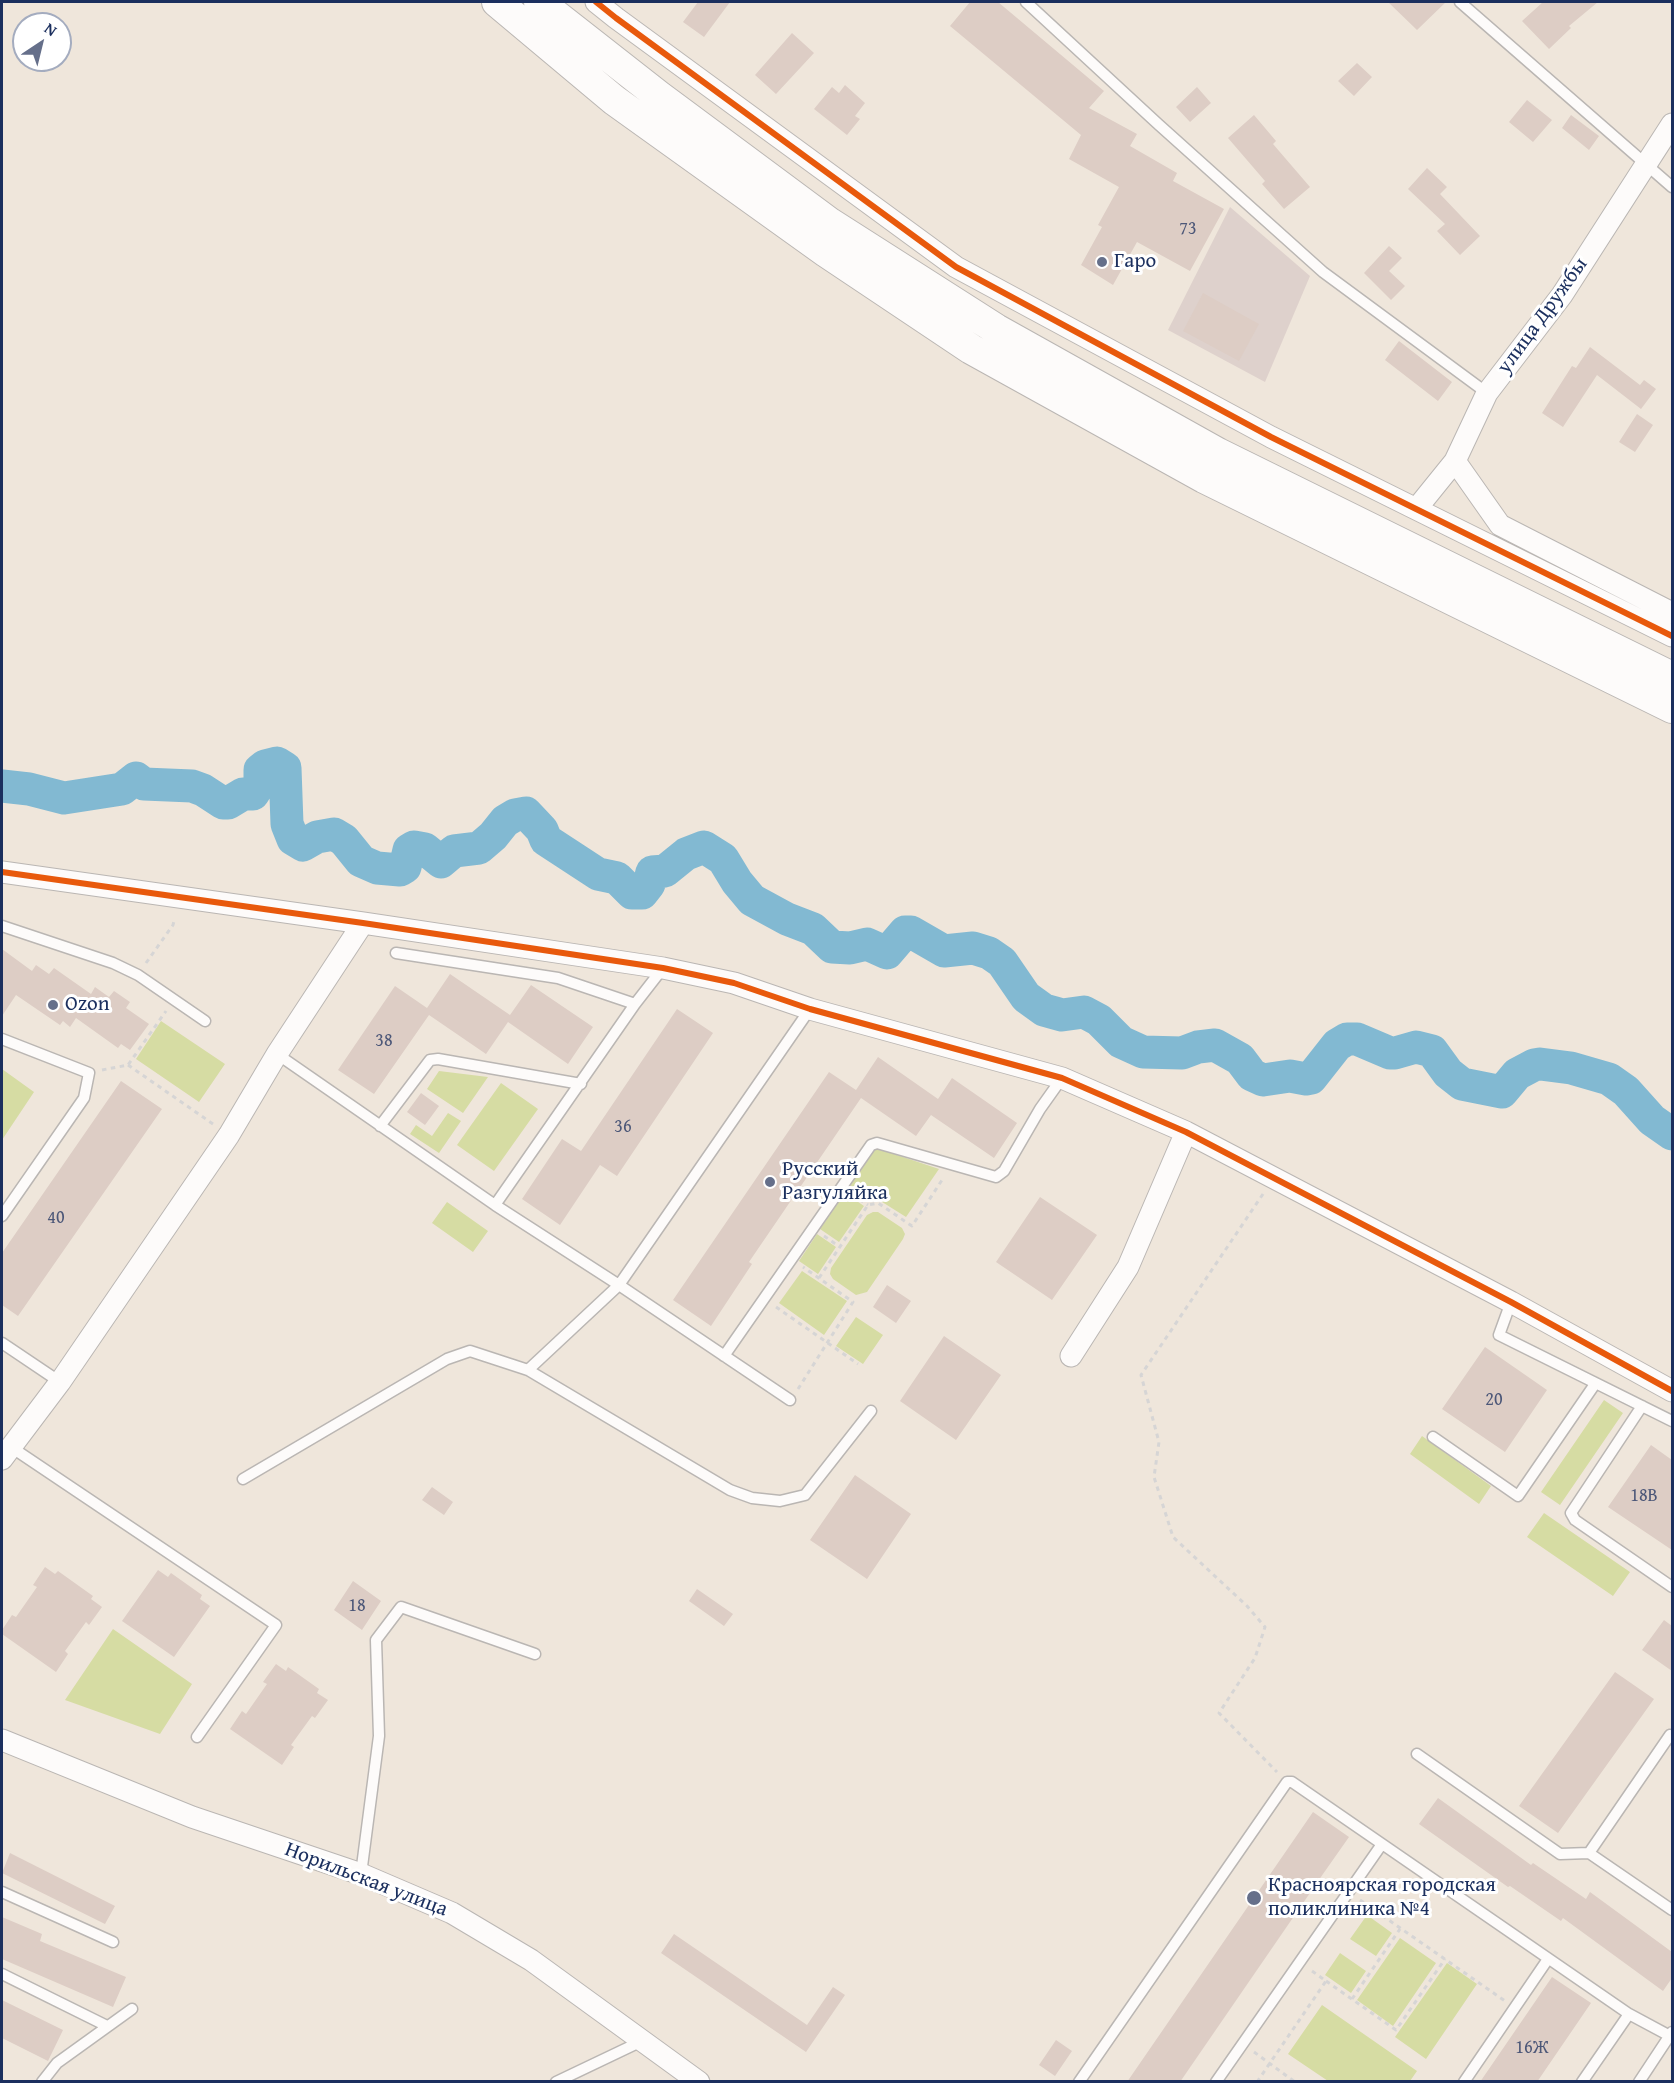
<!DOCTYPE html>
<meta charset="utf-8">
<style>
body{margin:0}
#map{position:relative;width:1674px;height:2083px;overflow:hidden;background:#efe6db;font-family:"Gentium Book Plus",serif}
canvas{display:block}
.frame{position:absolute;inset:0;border:3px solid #1b2f5e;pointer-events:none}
.north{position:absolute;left:12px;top:12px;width:60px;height:60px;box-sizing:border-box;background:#fff;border:2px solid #a4acbf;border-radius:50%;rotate:35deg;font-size:16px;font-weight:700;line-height:24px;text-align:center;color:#1b2f5e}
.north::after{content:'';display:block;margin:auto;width:21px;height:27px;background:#656f8a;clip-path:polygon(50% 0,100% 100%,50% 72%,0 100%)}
</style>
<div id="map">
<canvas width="1674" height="2083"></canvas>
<div class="frame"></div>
<div class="north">N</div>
</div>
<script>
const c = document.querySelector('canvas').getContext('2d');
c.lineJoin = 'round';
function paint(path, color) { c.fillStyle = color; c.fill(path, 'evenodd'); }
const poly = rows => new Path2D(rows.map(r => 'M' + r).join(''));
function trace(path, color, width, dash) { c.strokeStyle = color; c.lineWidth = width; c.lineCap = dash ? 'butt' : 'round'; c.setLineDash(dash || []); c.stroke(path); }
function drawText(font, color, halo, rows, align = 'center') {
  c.font = font + ' "Gentium Book Plus",serif'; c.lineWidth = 6; c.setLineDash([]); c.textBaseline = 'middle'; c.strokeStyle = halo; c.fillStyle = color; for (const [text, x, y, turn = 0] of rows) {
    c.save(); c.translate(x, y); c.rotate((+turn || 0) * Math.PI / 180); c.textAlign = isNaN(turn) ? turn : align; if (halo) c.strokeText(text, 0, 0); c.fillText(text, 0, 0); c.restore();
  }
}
const industrial = poly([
 [1230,207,1310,276,1265,382,1168,330]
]);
const green = poly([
 [161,1021,225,1064,199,1102,136,1059],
 [2,1069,34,1092,2,1140],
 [439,1071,488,1077,463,1113,427,1089],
 [501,1083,538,1109,494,1171,457,1145],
 [448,1113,461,1121,439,1153,410,1134,416,1125,432,1136],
 [876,1148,939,1169,906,1217,871,1195,869,1198,850,1185],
 [845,1193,864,1206,839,1242,820,1229],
 [447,1202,488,1231,473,1252,432,1223],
 [873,1212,878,1212,902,1228,905,1234,903,1239,867,1292,856,1295,833,1279,830,1274,831,1268,867,1215],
 [817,1234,836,1247,818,1274,799,1261],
 [802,1271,847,1301,824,1335,779,1303],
 [856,1317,883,1335,863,1364,836,1346],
 [1604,1400,1623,1413,1560,1505,1541,1492],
 [1422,1436,1491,1486,1479,1504,1410,1454],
 [1544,1513,1630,1572,1613,1596,1527,1537],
 [113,1629,192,1684,160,1734,65,1700],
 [1367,1915,1392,1933,1376,1956,1350,1939],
 [1400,1938,1436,1963,1393,2026,1357,2000],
 [1340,1953,1366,1971,1351,1993,1325,1975],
 [1447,1963,1477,1984,1426,2059,1395,2037],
 [1322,2005,1417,2071,1410,2081,1328,2081,1288,2054]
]);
const river = poly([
 [2,786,29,789,64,798,122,789,136,778,144,784,192,786,203,790,223,803,228,803,243,794,253,794,260,783,260,770,265,766,277,763,285,768,287,824,293,839,303,845,317,837,334,834,344,840,361,861,377,868,400,870,405,867,409,850,414,847,425,849,441,862,454,851,479,848,493,836,505,821,515,815,526,813,542,830,546,840,598,874,617,878,632,893,642,893,649,884,652,872,665,871,686,854,704,847,723,859,737,882,752,900,787,919,813,929,832,947,850,948,867,944,887,953,905,932,911,932,944,951,973,948,989,953,1002,962,1026,997,1044,1010,1062,1015,1084,1012,1099,1020,1121,1042,1143,1052,1182,1053,1198,1047,1215,1045,1240,1059,1252,1075,1263,1080,1290,1076,1306,1079,1311,1078,1337,1045,1347,1039,1357,1039,1390,1053,1395,1053,1416,1047,1432,1051,1448,1073,1462,1084,1502,1092,1517,1074,1534,1065,1540,1064,1571,1068,1609,1079,1626,1091,1652,1120,1672,1134]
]);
const building = poly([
 [698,2,730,2,704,37,683,22],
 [970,2,998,2,1104,91,1089,108,1137,134,1130,146,1177,173,1173,181,1224,209,1190,271,1137,242,1113,285,1081,265,1102,227,1098,225,1119,187,1069,159,1081,135,950,26],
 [1388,2,1446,2,1417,30],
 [1543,2,1598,2,1569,26,1571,28,1549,49,1522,21],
 [792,33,814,53,776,94,755,75],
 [1357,63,1372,77,1354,96,1338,81],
 [845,85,865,103,855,116,860,119,847,135,814,109,832,87,839,93],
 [1197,87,1211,103,1190,122,1176,107],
 [1527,100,1552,120,1533,142,1509,122],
 [1254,115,1276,141,1273,144,1310,187,1284,209,1262,184,1265,181,1228,138],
 [1571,115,1599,136,1589,150,1562,128],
 [1427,168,1447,187,1440,194,1480,236,1460,255,1437,231,1445,224,1408,189],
 [1389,246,1402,258,1389,271,1405,286,1391,300,1364,273],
 [1203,293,1259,324,1239,361,1183,331],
 [1399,341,1452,382,1438,401,1385,360],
 [1590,347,1640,385,1644,380,1656,389,1641,409,1597,375,1563,427,1542,413,1572,366,1576,368],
 [1637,414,1653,425,1635,452,1619,442],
 [2,949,32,971,36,965,49,974,54,968,91,994,95,987,109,997,114,991,130,1002,126,1008,149,1024,130,1050,121,1044,118,1048,76,1018,70,1027,63,1021,60,1025,16,995,2,1016],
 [450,974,510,1015,531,985,593,1027,568,1064,508,1022,486,1054,429,1015,374,1094,338,1070,395,986,427,1008],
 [677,1009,713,1033,617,1176,600,1165,560,1225,522,1199,562,1139,581,1151],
 [878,1057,938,1099,952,1078,1017,1123,994,1158,931,1115,916,1136,861,1098,749,1262,752,1264,711,1326,673,1300,829,1072,856,1090],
 [121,1081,162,1109,18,1316,2,1305,2,1253],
 [421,1093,439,1106,425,1125,407,1112],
 [1040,1197,1097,1235,1052,1300,996,1262],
 [887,1285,911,1301,896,1323,873,1307],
 [944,1336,1001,1375,956,1440,900,1401],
 [1485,1347,1547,1390,1505,1452,1442,1409],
 [1651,1445,1672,1460,1672,1550,1608,1507],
 [855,1475,911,1514,867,1579,810,1540],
 [432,1487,453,1502,444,1515,422,1500],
 [45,1567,55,1574,58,1571,93,1596,91,1599,102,1607,89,1625,86,1622,65,1651,68,1654,56,1672,2,1634,2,1630,12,1615,16,1617,37,1587,33,1585],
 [158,1570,168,1577,171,1573,202,1595,200,1599,210,1606,174,1657,122,1621],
 [353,1581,381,1601,362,1630,334,1610],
 [697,1589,733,1614,724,1626,689,1601],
 [1664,1620,1672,1626,1672,1671,1642,1650],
 [276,1664,286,1671,288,1667,319,1689,317,1693,328,1700,315,1718,312,1716,291,1745,294,1747,282,1765,230,1729,242,1711,246,1714,267,1684,263,1682],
 [1615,1672,1654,1699,1558,1833,1519,1806],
 [1438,1798,1531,1865,1533,1863,1586,1899,1590,1892,1672,1952,1672,1978,1663,1991,1563,1918,1561,1921,1510,1886,1508,1887,1419,1824],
 [1313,1812,1349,1837,1323,1874,1180,2082,1127,2082],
 [10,1853,115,1906,105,1924,2,1873],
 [2,1917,42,1934,40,1941,126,1977,113,2007,2,1959],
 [674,1934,807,2025,833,1987,845,1995,806,2052,661,1953],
 [1552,1977,1591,2003,1537,2082,1480,2082],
 [2,2000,63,2030,48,2061,2,2038],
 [1056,2040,1072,2051,1055,2076,1039,2065]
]);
const path = poly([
 [146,963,173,925,174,921],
 [128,1065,213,1124],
 [102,1070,128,1065,166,1011],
 [852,1194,868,1205],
 [1263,1194,1141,1375,1159,1442,1154,1477,1173,1537,1247,1606,1265,1627,1255,1658,1219,1713,1277,1772],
 [824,1236,840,1247],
 [819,1278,868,1205,878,1203,912,1226,944,1177],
 [776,1307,858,1364],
 [798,1389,853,1302,803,1267],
 [1360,1900,1505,2001],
 [1326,1981,1396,2030,1445,1959],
 [1352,1999,1400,1929],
 [1254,2052,1295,2082],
 [1257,2082,1326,1981,1312,1971]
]);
const service = poly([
 [1026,2,1158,124,1323,272,1487,393],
 [1460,2,1672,187],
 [2,926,113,963,138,975,205,1021],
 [396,953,558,978,635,1004],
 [2,1039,89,1073,84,1098,2,1216],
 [277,1054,495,1205,619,1285,790,1400],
 [380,1126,430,1060,438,1059,581,1084],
 [495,1205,635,1004,663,968],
 [1511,1302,1499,1335,1672,1421],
 [2,1343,60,1382],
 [724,1356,871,1145,877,1143,996,1177,1004,1171,1040,1109,1062,1078],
 [528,1370,619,1285,810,1009],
 [1642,1406,1571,1513,1575,1520,1672,1587],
 [1433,1437,1518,1496,1595,1384],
 [11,1447,276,1625,197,1737],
 [243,1479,447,1359,470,1351,528,1370,730,1490,752,1498,780,1501,805,1495,871,1411],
 [1417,1754,1560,1854,1589,1853,1672,1910],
 [1589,1853,1670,1735],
 [361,1874,379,1736,376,1640,401,1607,535,1654],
 [2,1892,113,1942],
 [2,1974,107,2026],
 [42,2082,57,2063,132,2009],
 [556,2082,642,2041],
 [1079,2082,1287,1782,1292,1782,1629,2014,1672,2037],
 [1216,2082,1382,1844],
 [1464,2082,1548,1959],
 [1582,2082,1629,2014],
 [1639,2082,1672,2032]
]);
const minor = poly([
 [596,2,616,18,956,267,1271,437,1672,636],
 [1455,461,1500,525,1672,613],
 [1417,508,1455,461,1487,393,1562,295,1672,124],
 [2,872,363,923,663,968,734,983,810,1009,1062,1078,1186,1132,1511,1302,1672,1391],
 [1071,1356,1128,1267,1186,1132],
 [2,1459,60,1382,229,1135,277,1054,363,923],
 [2,1740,192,1817,361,1874,452,1913,531,1960,699,2082]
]);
const secondary = poly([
 [497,2,614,100,826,252,971,349,1204,478,1672,708],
 [539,2,659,96,830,223,996,329,1218,453,1672,677]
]);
const cycleway = poly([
 [596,2,616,18,956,267,1271,437,1672,636],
 [2,872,363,923,663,968,734,983,810,1009,1062,1078,1186,1132,1511,1302,1672,1391]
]);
const markers = [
 [1102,262,6,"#656f8a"],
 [53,1005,6,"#656f8a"],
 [770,1182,6,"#656f8a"],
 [1254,1898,8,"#656f8a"]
];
const numberNames = [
 ["73",1188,229],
 ["38",384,1041],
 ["36",623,1127],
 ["40",56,1218],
 ["20",1494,1400],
 ["18В",1644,1496],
 ["18",357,1606],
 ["16Ж",1532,2048]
];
const poiNames = [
 ["Гаро",1114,262],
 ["Ozon",65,1005],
 ["Русский",782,1170],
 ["Разгуляйка",782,1194],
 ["Красноярская городская",1268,1886],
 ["поликлиника №4",1268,1910]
];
const streetNames = [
 ["улица Дружбы",1543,316,-54],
 ["Норильская улица",366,1880,21]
];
paint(industrial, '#ded1cc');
paint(green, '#d6dca3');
trace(river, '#82b9d2', 33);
paint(building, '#ddcdc5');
trace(service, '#bab6b3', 13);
trace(minor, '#bab6b3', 23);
trace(secondary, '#bab6b3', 32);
trace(path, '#d6d5d5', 3, [4.5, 4.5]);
trace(service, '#fdfbfa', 10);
trace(minor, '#fdfbfa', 21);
trace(secondary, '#fdfbfa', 30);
trace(cycleway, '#e8590c', 6);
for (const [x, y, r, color] of markers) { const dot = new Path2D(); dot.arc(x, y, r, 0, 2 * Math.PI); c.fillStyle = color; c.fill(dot); trace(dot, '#fff', 2); }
drawText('18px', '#4c5778', null, numberNames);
drawText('21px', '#1b2f5e', '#fff', poiNames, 'left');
drawText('21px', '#1b2f5e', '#fff', streetNames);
</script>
